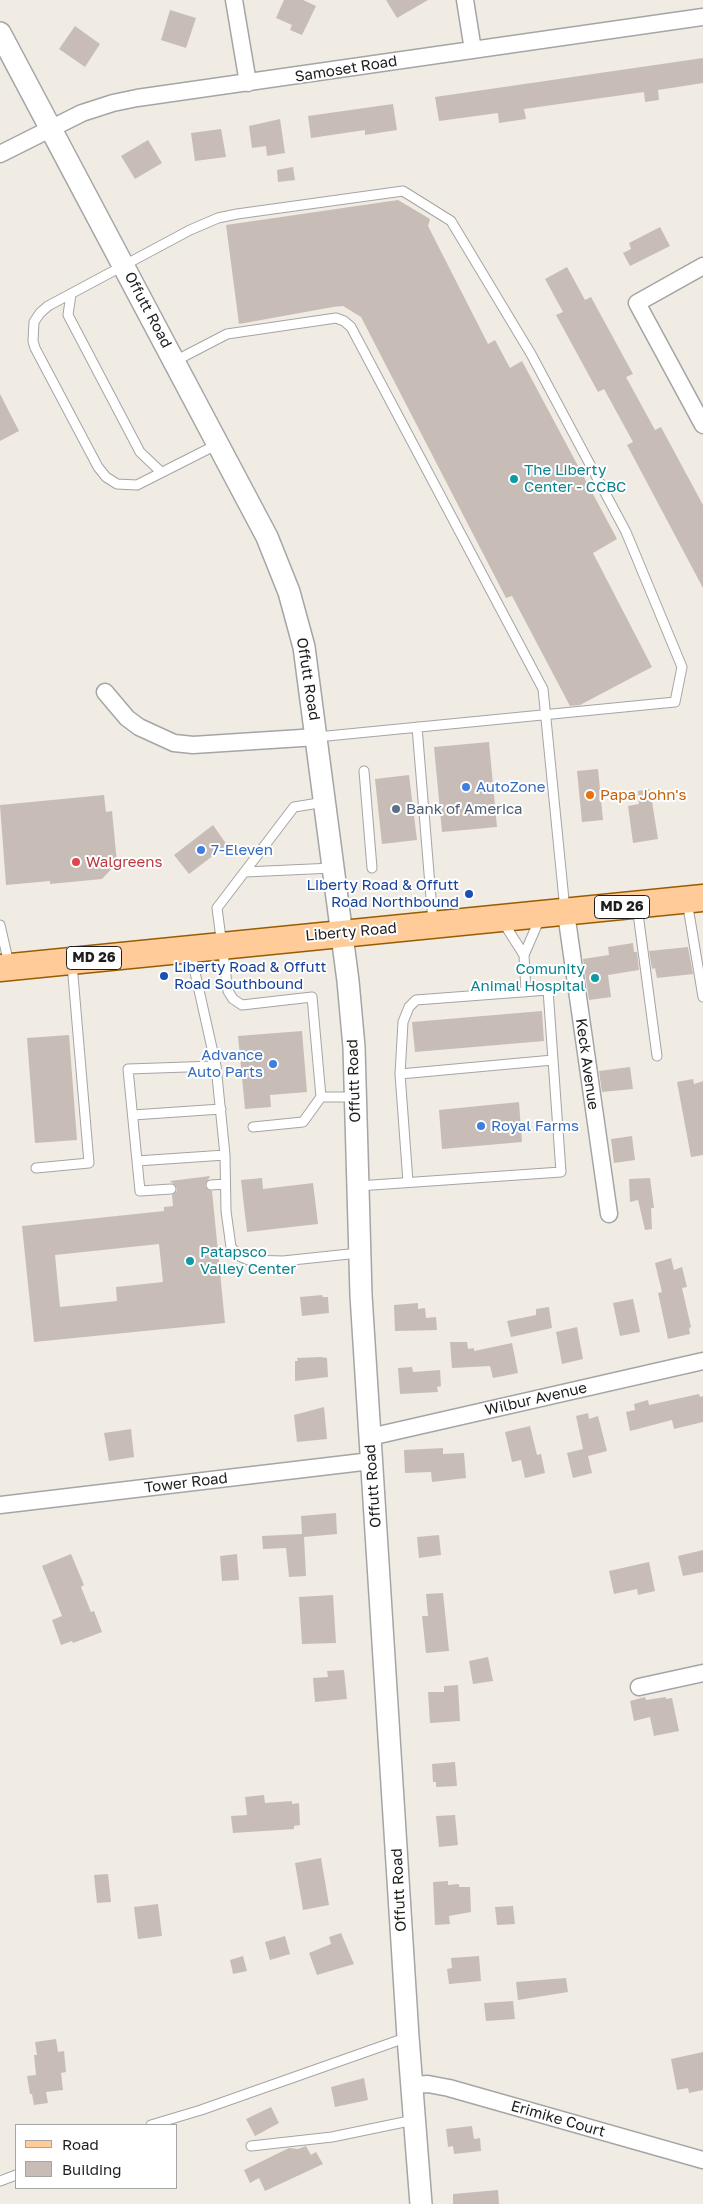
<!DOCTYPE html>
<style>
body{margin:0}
#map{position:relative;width:703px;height:2204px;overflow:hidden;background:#f0ebe3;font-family:"Golos Text",sans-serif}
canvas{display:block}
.legend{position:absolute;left:15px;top:2124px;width:162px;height:65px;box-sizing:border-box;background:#fff;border:1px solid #a5a5a5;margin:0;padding:6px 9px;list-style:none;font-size:15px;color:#1e1e1e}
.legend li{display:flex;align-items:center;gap:10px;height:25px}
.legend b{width:25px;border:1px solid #a5a5a5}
</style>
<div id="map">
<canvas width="703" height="2204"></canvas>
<ul class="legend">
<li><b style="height:6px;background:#fc9"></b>Road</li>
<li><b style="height:14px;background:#c8bdb6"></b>Building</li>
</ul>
</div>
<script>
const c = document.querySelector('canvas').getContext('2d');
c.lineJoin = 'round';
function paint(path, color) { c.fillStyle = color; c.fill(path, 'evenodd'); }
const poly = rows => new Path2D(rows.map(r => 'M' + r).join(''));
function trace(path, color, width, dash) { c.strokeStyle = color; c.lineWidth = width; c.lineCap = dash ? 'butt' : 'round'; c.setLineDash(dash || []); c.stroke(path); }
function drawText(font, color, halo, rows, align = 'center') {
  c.font = font + ' "Golos Text",sans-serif'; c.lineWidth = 4; c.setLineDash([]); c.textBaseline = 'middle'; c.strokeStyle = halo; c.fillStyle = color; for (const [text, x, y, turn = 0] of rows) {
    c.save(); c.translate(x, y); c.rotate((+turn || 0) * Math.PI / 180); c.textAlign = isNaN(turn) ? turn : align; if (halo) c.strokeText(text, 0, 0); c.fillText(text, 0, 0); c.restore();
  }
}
const building = poly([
 [284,0,303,0,316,6,302,35,290,30,292,25,276,18],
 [386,0,428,0,397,18],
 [170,10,196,18,186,48,161,40],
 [75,26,100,44,85,67,59,49],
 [703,58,703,83,658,90,659,100,645,102,644,92,524,109,526,119,499,123,498,113,439,121,435,97],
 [393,104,397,130,365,135,365,130,311,138,308,116],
 [280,119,285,153,267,156,266,146,252,148,249,126],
 [221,129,226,157,195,161,191,133],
 [148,140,162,163,135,179,121,156],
 [293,167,295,180,278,182,277,170],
 [398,200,430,219,428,226,488,344,495,340,510,368,522,361,617,539,593,553,652,667,580,705,570,706,512,596,506,598,361,317,343,306,333,307,239,324,226,225],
 [660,227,670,246,630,266,623,253,631,249,629,243],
 [567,267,585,300,591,297,633,374,626,377,655,430,661,427,703,505,703,588,627,445,633,442,604,389,598,392,556,315,563,312,545,279],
 [0,394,19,431,0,441],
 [489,742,497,827,442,832,434,747],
 [598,769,603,820,582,822,577,771],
 [409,775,417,840,382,844,375,779],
 [650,789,658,839,633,843,628,806,639,804,638,791],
 [104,795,106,812,112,811,117,863,102,879,50,884,50,881,6,885,0,805],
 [213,825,227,845,189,874,174,855],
 [633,943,634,952,637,952,639,970,608,975,611,997,589,1000,583,959,609,955,608,947],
 [688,947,693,974,657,978,655,968,652,969,649,951],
 [542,1011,544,1041,415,1052,412,1022],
 [302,1031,307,1092,270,1095,271,1107,245,1109,238,1036],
 [69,1035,77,1140,35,1143,27,1038],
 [630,1067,633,1089,602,1092,599,1071],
 [693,1079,694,1084,703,1081,703,1155,691,1157,677,1082],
 [519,1102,522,1142,442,1149,439,1110],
 [632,1136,635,1160,614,1163,611,1139],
 [210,1176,205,1186,208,1190,212,1191,225,1323,34,1342,22,1226,164,1211,164,1207,173,1206,172,1195,177,1191,176,1186,170,1181],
 [159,1244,163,1282,116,1287,117,1301,60,1307,55,1255],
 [262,1178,263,1189,313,1183,318,1224,247,1232,241,1180],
 [650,1178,654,1208,651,1208,652,1229,645,1230,638,1200,630,1202,629,1179],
 [671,1258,674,1270,682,1267,687,1287,682,1288,691,1327,689,1328,690,1334,668,1339,658,1293,662,1292,655,1263],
 [322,1295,323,1297,328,1297,329,1313,302,1316,300,1297],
 [633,1299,640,1332,620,1336,613,1303],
 [418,1303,418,1309,425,1308,426,1318,436,1317,437,1330,395,1331,394,1305],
 [549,1307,552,1328,511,1337,507,1321,536,1315,536,1309],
 [577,1327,583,1359,562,1364,556,1332],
 [450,1342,467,1342,468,1349,474,1348,474,1351,512,1343,518,1373,493,1378,490,1366,452,1368],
 [321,1357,327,1358,328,1377,295,1381,295,1361,298,1361,297,1358],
 [412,1367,413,1372,440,1370,441,1386,437,1387,438,1392,400,1394,398,1368],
 [699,1394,700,1397,703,1396,703,1422,674,1429,672,1420,630,1431,626,1412,635,1410,634,1404,648,1400,649,1405],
 [324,1407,327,1439,297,1442,294,1415],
 [588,1413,589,1419,598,1416,607,1451,588,1456,592,1473,573,1478,567,1453,583,1449,576,1416],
 [530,1426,537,1455,541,1454,545,1473,525,1478,521,1460,512,1462,505,1432],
 [131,1429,134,1457,109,1461,104,1433],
 [443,1448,443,1454,464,1453,466,1478,432,1482,431,1472,405,1473,404,1450],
 [336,1513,337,1534,304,1537,306,1576,289,1577,286,1548,263,1549,262,1536,302,1534,301,1516],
 [439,1535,441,1555,419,1558,417,1537],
 [703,1550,703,1572,683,1576,678,1556],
 [71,1554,84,1585,81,1587,91,1612,94,1611,102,1632,73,1643,72,1641,61,1645,52,1620,62,1616,42,1566],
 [237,1554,239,1580,222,1581,220,1556],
 [649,1562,655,1591,638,1595,637,1589,614,1594,609,1571],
 [443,1593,449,1651,426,1653,422,1616,428,1616,426,1594],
 [333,1595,336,1643,302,1644,299,1597],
 [488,1657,493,1681,473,1684,469,1661],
 [344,1670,347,1699,315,1702,313,1678,328,1677,327,1671],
 [458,1685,460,1721,430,1723,428,1692,444,1692,444,1686],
 [645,1697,646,1700,666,1697,666,1699,672,1698,679,1731,654,1736,650,1717,634,1721,630,1701],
 [455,1762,457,1786,436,1787,436,1782,433,1782,432,1764],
 [264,1795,265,1803,292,1801,292,1804,299,1803,300,1825,294,1826,294,1829,233,1833,231,1816,247,1815,245,1797],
 [455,1815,458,1845,439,1847,436,1816],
 [321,1858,329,1905,303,1910,295,1863],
 [108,1874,111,1902,97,1903,94,1875],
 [448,1881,448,1885,459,1884,459,1887,470,1887,471,1912,449,1916,450,1924,435,1925,433,1882],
 [158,1904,162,1936,138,1939,134,1907],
 [513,1906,515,1924,497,1925,495,1907],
 [341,1933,354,1964,317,1975,309,1953,331,1944,329,1937],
 [285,1936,290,1954,270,1960,265,1942],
 [243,1956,247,1971,233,1974,230,1960],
 [479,1956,481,1981,449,1984,447,1969,452,1968,451,1958],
 [566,1978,568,1992,518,2000,516,1982],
 [513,2001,515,2019,486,2021,484,2003],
 [56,2039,58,2052,64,2051,66,2072,61,2073,63,2090,46,2092,48,2103,34,2105,32,2094,30,2094,27,2076,36,2075,34,2055,37,2055,35,2042],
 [703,2052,703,2090,689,2093,688,2088,677,2090,671,2059],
 [364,2078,368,2100,335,2107,331,2087],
 [271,2107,279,2123,255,2136,246,2119],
 [472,2126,474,2139,480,2138,481,2151,454,2154,453,2146,448,2147,446,2129],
 [306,2146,311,2155,316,2152,323,2164,265,2191,259,2178,250,2183,244,2170,289,2148,298,2149],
 [498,2190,499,2204,453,2204,453,2194]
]);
const service = poly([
 [71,294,68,315,140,452,161,472],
 [175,361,227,334,336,318,344,321,351,327,543,689,565,910],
 [218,444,137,485,117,484,106,477,98,467,35,348,33,341,34,322,40,313,48,306,190,230,218,218,237,214,403,191,451,221,531,354,626,532,682,667,675,702,317,737],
 [417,727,433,922],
 [364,771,372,868],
 [325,802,294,807,217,908,228,991,233,999,242,1005,312,997,321,1097,355,1097],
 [245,872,333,868],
 [687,901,703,997],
 [637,906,657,1056],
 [503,922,524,955],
 [0,925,9,964],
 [190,950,216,1066,225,1155,137,1161,128,1069,216,1066],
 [526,992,524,955,540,918],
 [400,1074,553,1060],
 [133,1115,221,1109],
 [253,1127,303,1122,321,1097],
 [225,1155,226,1211,231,1247,239,1256,248,1260,283,1261,359,1253],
 [137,1161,140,1191,171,1189],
 [36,1168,89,1163,72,964],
 [211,1185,225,1184],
 [358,1186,561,1172,548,990,416,1000,409,1007,403,1022,400,1074,408,1182],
 [151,2125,201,2110,408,2037],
 [251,2146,332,2137,414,2120],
 [0,2181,16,2175]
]);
const minor = poly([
 [234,0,248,83],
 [465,0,473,50],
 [0,154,82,113,113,103,137,98,703,17],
 [703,266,637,303,703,425],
 [105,692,127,718,139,727,174,743,193,745,317,737],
 [566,913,609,1214],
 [370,1437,703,1361],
 [0,1505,371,1461],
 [639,1687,703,1673],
 [412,2085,428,2084,449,2088,703,2160]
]);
const tertiary = poly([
 [0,33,267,537,289,592,304,647,348,981,354,1047,361,1295,408,2037,421,2204]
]);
const primary = poly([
 [0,968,703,898]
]);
const markers = [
 [514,479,5,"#0f9aa8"],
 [466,787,5,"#3f7fe0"],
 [590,795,5,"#e8710a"],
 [396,809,5,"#5c6f8a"],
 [201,850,5,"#3f7fe0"],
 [76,862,5,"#e0444e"],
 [469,894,5,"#1a4fb4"],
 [164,976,5,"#1a4fb4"],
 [595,978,5,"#0f9aa8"],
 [273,1064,5,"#3f7fe0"],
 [481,1126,5,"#3f7fe0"],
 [190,1261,5,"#0f9aa8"]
];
const shields = [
 [622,907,55],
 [94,958,55]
];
const shieldNames = [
 ["MD 26",622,907],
 ["MD 26",94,958]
];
const streetNames = [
 ["Samoset Road",346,69,-9],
 ["Offutt Road",148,310,62],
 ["Offutt Road",308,679,81],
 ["Liberty Road",351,932,-5],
 ["Keck Avenue",587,1064,82],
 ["Offutt Road",354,1081,-92],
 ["Wilbur Avenue",536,1399,-13],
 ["Tower Road",186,1483,-7],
 ["Offutt Road",373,1486,-94],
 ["Offutt Road",399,1890,-93],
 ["Erimike Court",558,2119,16]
];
const cultureNames = [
 ["The Liberty",524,470],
 ["Center - CCBC",524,487],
 ["Comunity",585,969,"right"],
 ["Animal Hospital",585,986,"right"],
 ["Patapsco",200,1252],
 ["Valley Center",200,1269]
];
const shopNames = [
 ["AutoZone",476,787],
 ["7-Eleven",211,850],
 ["Advance",263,1055,"right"],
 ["Auto Parts",263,1072,"right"],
 ["Royal Farms",491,1126]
];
const foodNames = [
 ["Papa John's",600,795]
];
const serviceNames = [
 ["Bank of America",406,809]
];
const healthNames = [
 ["Walgreens",86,862]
];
const transitNames = [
 ["Liberty Road & Offutt",459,885],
 ["Road Northbound",459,902],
 ["Liberty Road & Offutt",174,967,"left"],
 ["Road Southbound",174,984,"left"]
];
paint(building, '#c8bdb6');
trace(service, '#a5a5a5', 11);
trace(minor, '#a5a5a5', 19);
trace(tertiary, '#a5a5a5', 24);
trace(primary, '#985c00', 29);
trace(service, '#fff', 9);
trace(minor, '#fff', 16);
trace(tertiary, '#fff', 21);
trace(primary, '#fc9', 26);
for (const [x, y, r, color] of markers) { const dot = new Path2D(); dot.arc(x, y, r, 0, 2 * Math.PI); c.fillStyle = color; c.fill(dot); trace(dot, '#fff', 2); }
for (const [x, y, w] of shields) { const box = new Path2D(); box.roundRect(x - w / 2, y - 11.5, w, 23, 4); c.fillStyle = '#fff'; c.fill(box); trace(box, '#1e1e1e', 1); }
drawText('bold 14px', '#1e1e1e', null, shieldNames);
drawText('15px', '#1e1e1e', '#fff', streetNames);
drawText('15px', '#0d838f', '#fff', cultureNames, 'left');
drawText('15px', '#366cbe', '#fff', shopNames, 'left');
drawText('15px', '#c56008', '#fff', foodNames, 'left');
drawText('15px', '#4e5e75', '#fff', serviceNames, 'left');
drawText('15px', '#be3a42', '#fff', healthNames, 'left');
drawText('15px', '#164399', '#fff', transitNames, 'right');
</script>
